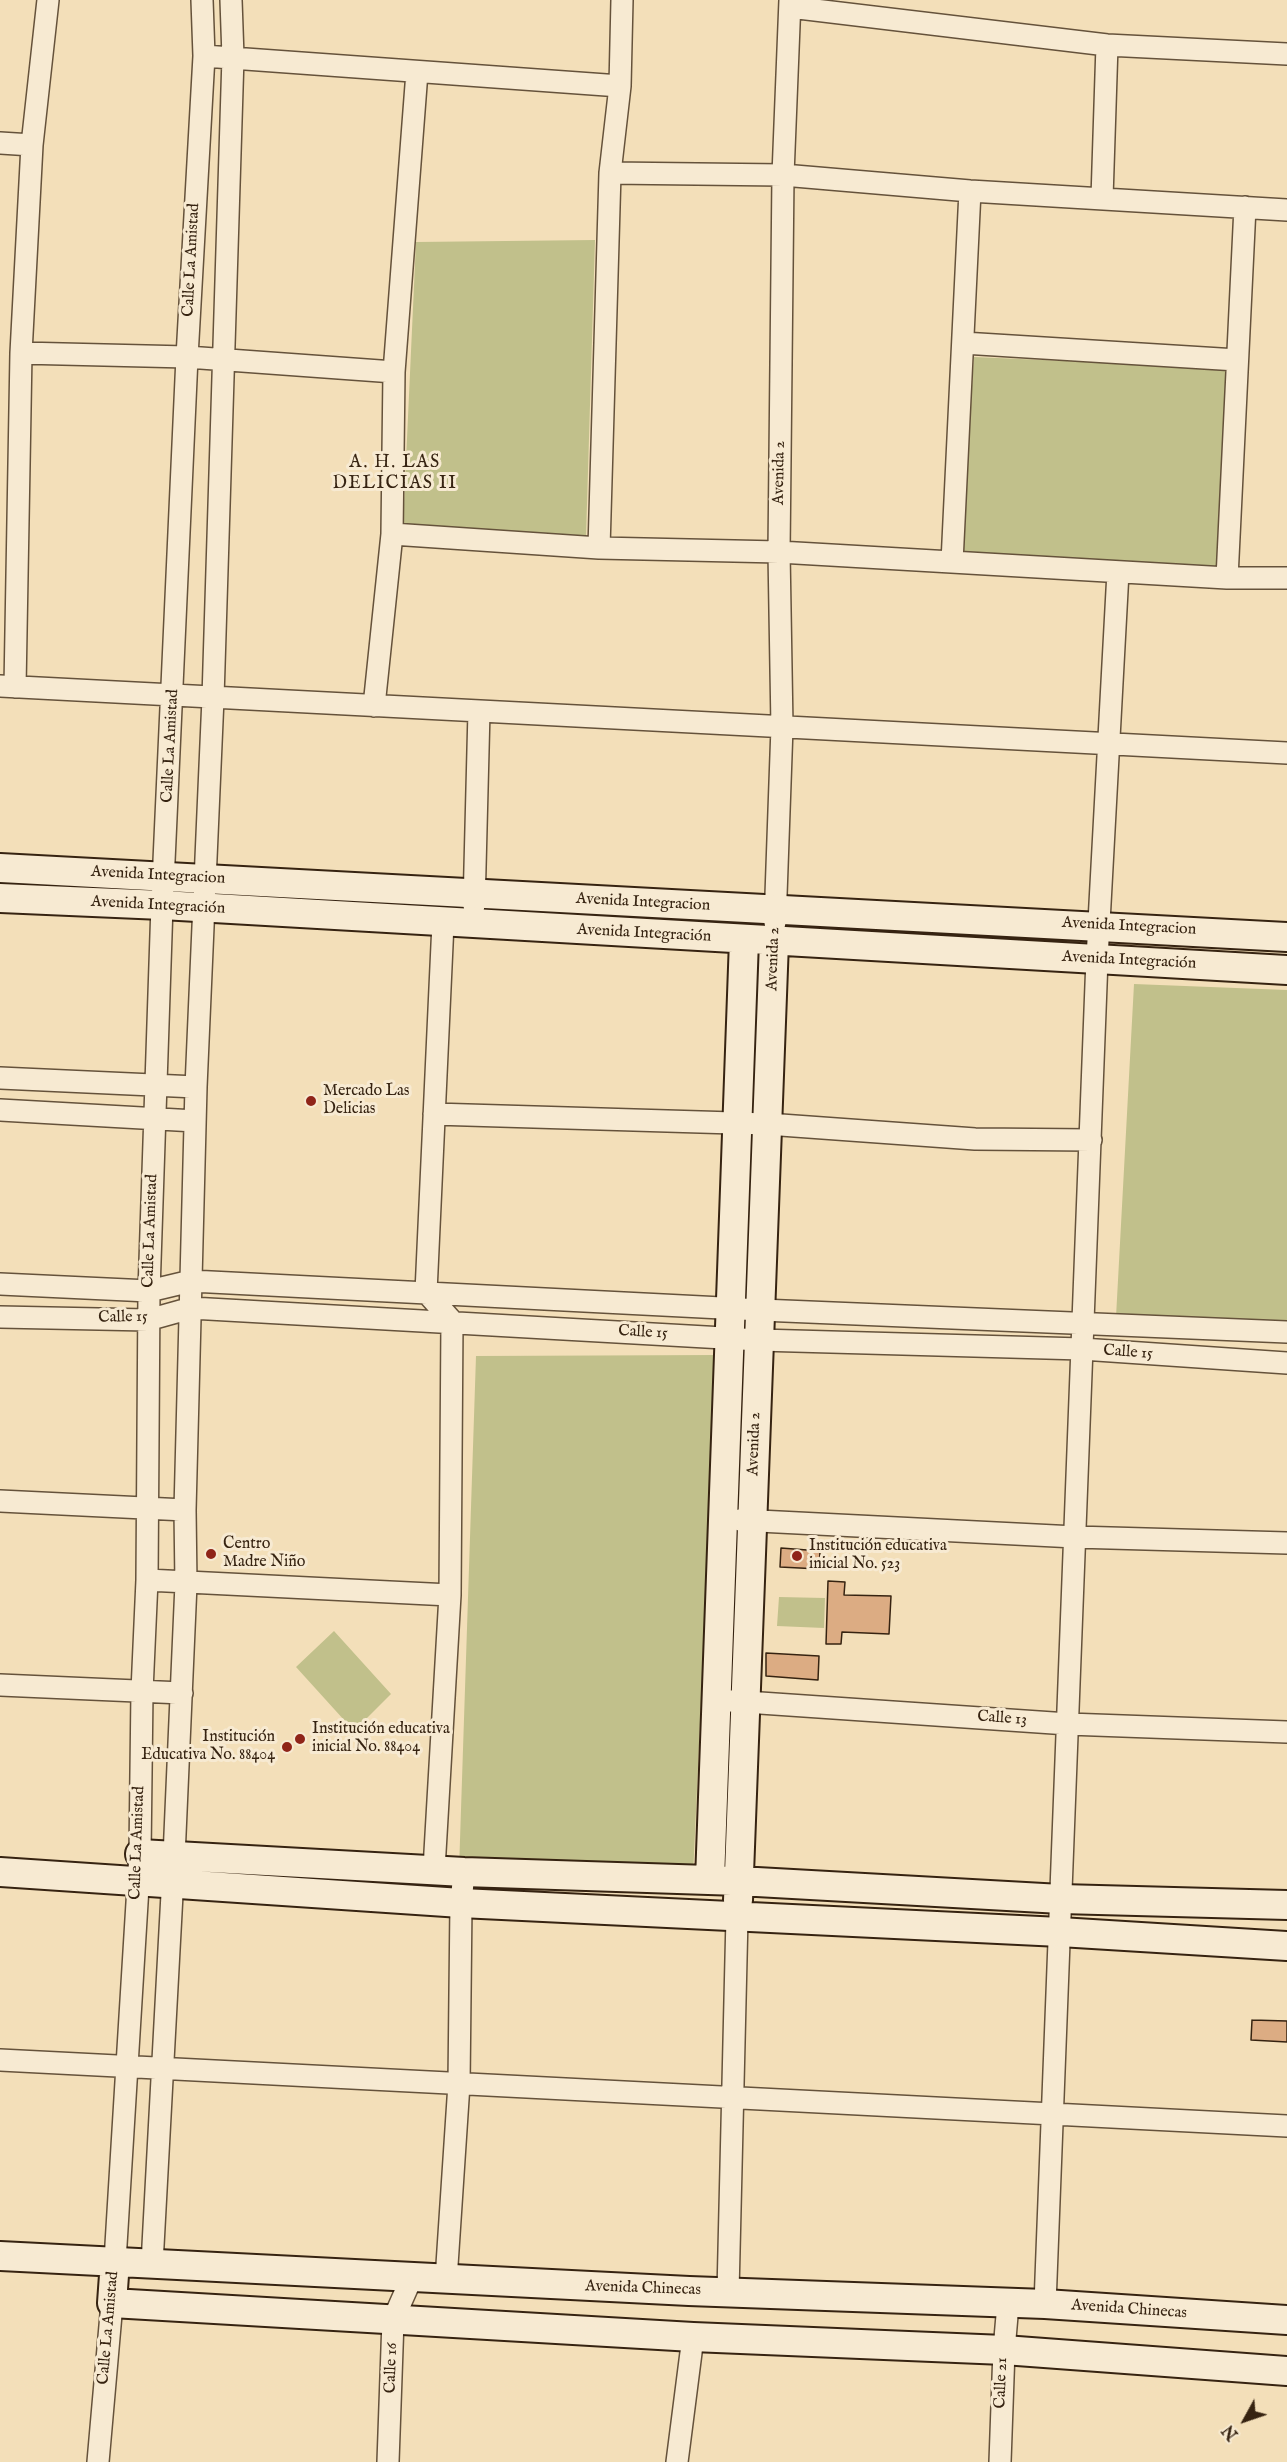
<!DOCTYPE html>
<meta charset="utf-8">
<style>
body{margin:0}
#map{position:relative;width:1287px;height:2462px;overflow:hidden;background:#f3dfb9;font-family:"IM FELL English",serif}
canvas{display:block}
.north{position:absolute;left:1215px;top:2390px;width:60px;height:60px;-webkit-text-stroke:4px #f7ead2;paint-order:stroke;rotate:230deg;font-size:16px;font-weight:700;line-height:24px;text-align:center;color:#362311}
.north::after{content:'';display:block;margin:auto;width:21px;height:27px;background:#362311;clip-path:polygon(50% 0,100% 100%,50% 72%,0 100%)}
</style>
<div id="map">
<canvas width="1287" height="2462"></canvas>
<div class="north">N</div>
</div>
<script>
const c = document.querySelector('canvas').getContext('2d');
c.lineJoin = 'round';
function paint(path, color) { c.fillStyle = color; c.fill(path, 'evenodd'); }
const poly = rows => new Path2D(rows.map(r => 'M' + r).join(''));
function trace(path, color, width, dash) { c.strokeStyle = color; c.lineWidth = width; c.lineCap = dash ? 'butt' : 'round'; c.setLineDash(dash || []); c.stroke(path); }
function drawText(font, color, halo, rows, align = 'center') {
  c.font = font + ' "IM FELL English",serif'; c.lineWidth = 6; c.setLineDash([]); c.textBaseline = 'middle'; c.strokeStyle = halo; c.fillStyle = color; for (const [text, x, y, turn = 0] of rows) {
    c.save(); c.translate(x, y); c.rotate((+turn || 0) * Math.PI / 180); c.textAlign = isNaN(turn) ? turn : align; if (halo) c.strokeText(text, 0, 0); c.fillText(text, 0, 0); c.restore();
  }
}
const green = poly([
 [595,240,586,537,403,526,416,242],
 [974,357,1228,368,1218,570,960,556],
 [1134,984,1287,990,1287,1327,1116,1317],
 [717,1355,693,1876,459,1870,476,1356],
 [779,1597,825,1598,824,1628,777,1626],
 [334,1631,391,1694,354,1731,296,1667]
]);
const building = poly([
 [781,1548,820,1551,819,1569,780,1567,781,1548],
 [828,1581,845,1582,844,1595,891,1596,889,1634,842,1632,841,1644,826,1644,828,1581],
 [766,1653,819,1656,818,1680,766,1676,766,1653],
 [1252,2020,1287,2021,1287,2042,1251,2040,1252,2020]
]);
const street = poly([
 [790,7,1107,45,1287,54],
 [204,56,620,86],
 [0,143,32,145],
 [610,173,783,175,970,191,1287,210],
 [1102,198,1107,45],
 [963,343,1237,360],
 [21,353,187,357,394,372],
 [392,534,599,548,779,552,1227,578,1287,578],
 [599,548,610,173,620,86,622,0],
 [952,562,970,191],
 [1227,578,1245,207],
 [0,686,1287,753],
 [15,687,21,353,32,145,48,0],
 [374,706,392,534,394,372,417,72],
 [474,906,479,711],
 [775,923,782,727,779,552,783,175,790,0],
 [0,1078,196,1087],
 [0,1110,195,1121],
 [434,1114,767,1124,975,1139,1091,1140],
 [0,1284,149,1291,191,1281,761,1310,1287,1332],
 [0,1317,148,1320,191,1308,759,1340,1082,1349,1287,1363],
 [0,1501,185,1510],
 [739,1520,1075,1537,1287,1543],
 [147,1580,450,1595],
 [0,1685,182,1693],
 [731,1701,1068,1724,1287,1732],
 [434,1869,450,1595,452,1321,426,1292,443,923],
 [0,2060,1287,2126],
 [115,2261,140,1854,142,1691,147,1580,149,1291,162,905,187,357,204,56,202,0],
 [152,2264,174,1857,186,1584,185,1510,196,1087,213,698,233,57,231,0],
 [446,2280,459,2084,461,1903,464,1872],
 [728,2292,737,1917],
 [1045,2304,1097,959,1118,572],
 [98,2462,112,2303],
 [388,2462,393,2320,412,2277],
 [677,2462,693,2337],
 [1000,2462,1004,2350,1008,2304]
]);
const secondary = poly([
 [0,868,1287,937],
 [0,898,162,905,1287,970],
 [140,1854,464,1872,739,1881,1061,1899,1287,1905],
 [0,1872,461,1903,1060,1932,1287,1946],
 [710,1880,744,940],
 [738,1900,774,942],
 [0,2256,689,2291,1045,2304,1287,2320],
 [115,2261,112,2303,693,2337,1004,2350,1287,2371]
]);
const markers = [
 [311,1101,6,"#8f2418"],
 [211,1554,6,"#8f2418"],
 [797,1556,6,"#8f2418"],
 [300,1739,6,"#8f2418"],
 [287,1747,6,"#8f2418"]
];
const streetNames = [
 ["Calle La Amistad",192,260,-87],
 ["Avenida 2",780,473,-89],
 ["Calle La Amistad",171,746,-87],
 ["Avenida Integracion",158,876,3],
 ["Avenida Integracion",643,903,3],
 ["Avenida Integración",158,906,3],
 ["Avenida Integracion",1129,927,3],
 ["Avenida Integración",644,934,3],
 ["Avenida 2",774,959,-88],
 ["Avenida Integración",1129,961,3],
 ["Calle La Amistad",151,1231,-88],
 ["Calle 15",123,1318,-1],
 ["Calle 15",643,1333,3],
 ["Calle 15",1128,1353,4],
 ["Avenida 2",755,1444,-88],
 ["Calle 13",1002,1719,4],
 ["Calle La Amistad",138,1843,-88],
 ["Avenida Chinecas",643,2289,2],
 ["Avenida Chinecas",1129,2310,4],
 ["Calle La Amistad",109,2328,-85],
 ["Calle 16",392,2368,-88],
 ["Calle 21",1002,2383,-88]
];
const poiNames = [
 ["Mercado Las",323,1092],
 ["Delicias",323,1110],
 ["Centro",223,1545],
 ["Madre Niño",223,1563],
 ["Institución educativa",809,1547],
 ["inicial No. 523",809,1565],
 ["Institución educativa",312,1730],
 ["inicial No. 88404",312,1748],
 ["Institución",275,1738,"right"],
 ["Educativa No. 88404",275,1756,"right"]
];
const neighbourhoodNames = [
 ["A. H. LAS",395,463],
 ["DELICIAS II",395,484]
];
paint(green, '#c1c08b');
paint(building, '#dcac83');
trace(building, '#362311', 1.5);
trace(street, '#65523b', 24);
trace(secondary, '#362311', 32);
trace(street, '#f7ead2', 21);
trace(secondary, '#f7ead2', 28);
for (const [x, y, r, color] of markers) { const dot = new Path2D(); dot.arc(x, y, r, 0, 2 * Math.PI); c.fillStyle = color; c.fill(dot); trace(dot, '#f7ead2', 2); }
drawText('16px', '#362311', '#f7ead2', streetNames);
drawText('16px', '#362311', '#f7ead2', poiNames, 'left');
c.letterSpacing = '1.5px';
drawText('18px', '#362311', '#f7ead2', neighbourhoodNames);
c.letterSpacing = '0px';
</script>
